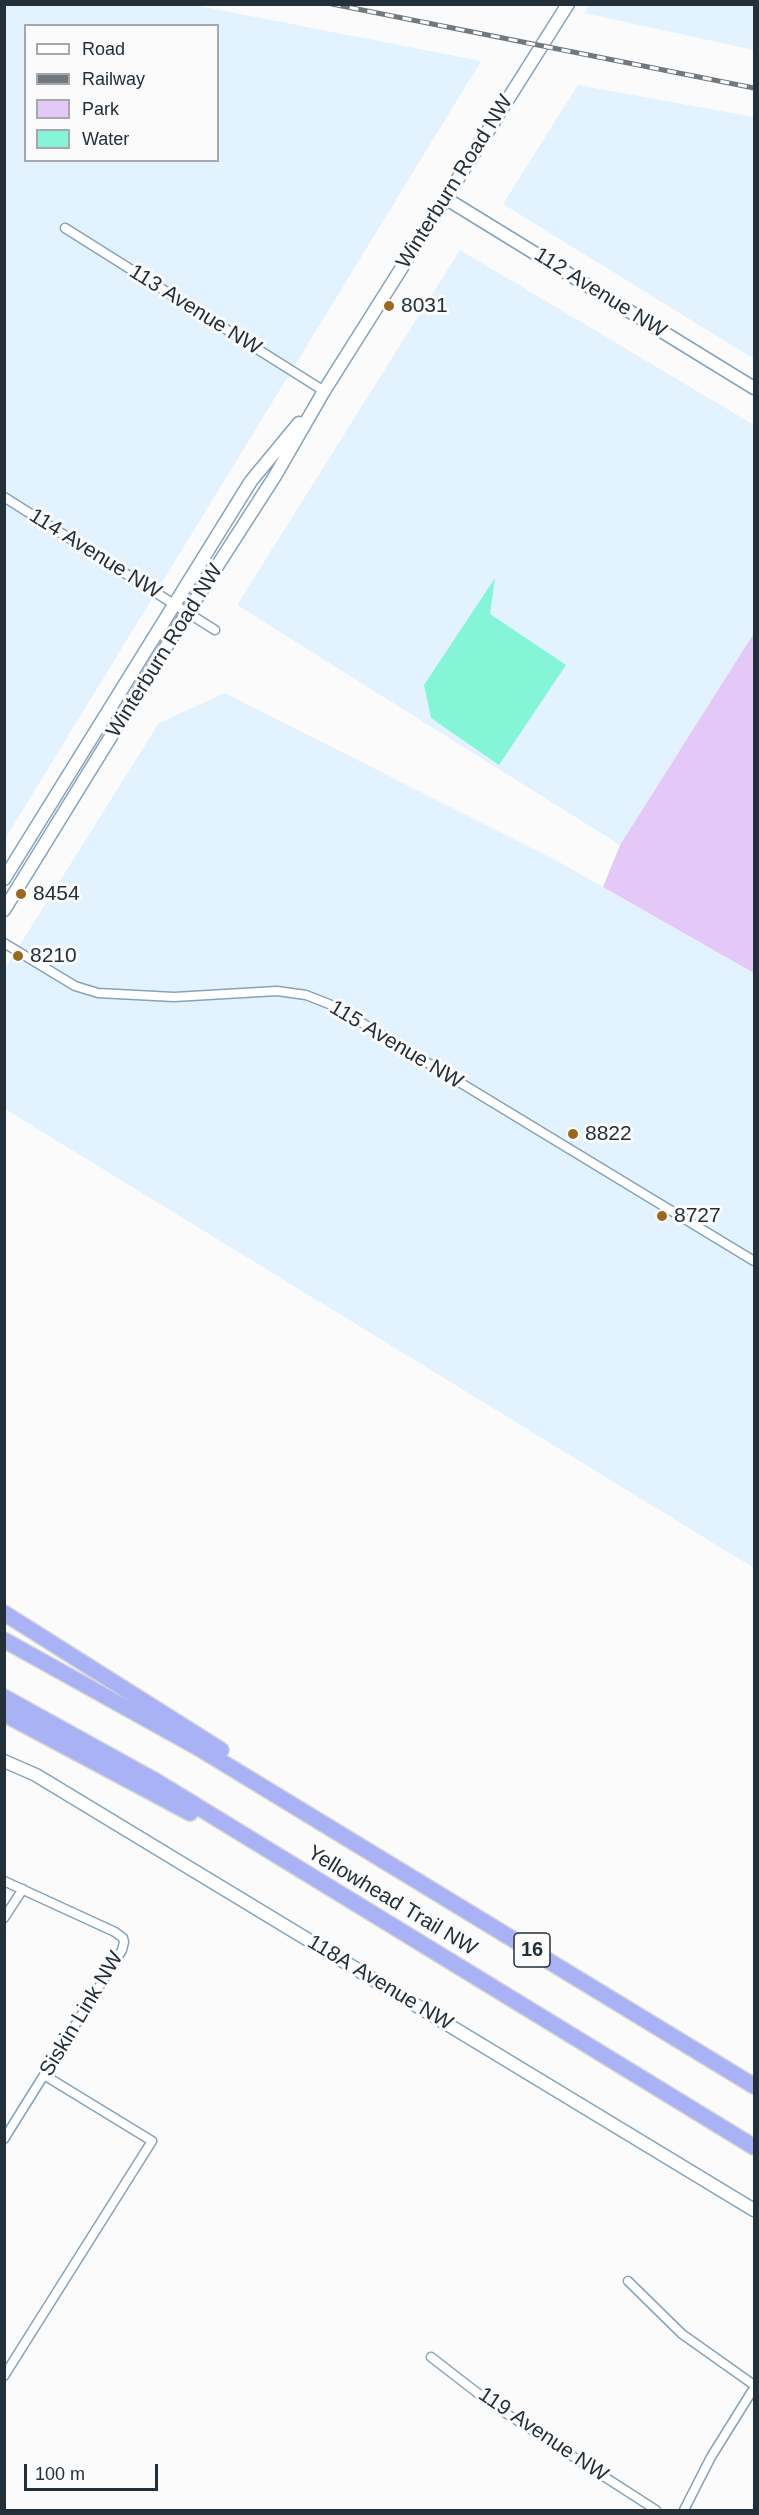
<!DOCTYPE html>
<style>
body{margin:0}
#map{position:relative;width:759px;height:2515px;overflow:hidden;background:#fbfbfb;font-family:Helvetica,sans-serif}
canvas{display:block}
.frame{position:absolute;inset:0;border:6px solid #232f39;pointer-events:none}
.legend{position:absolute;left:24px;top:24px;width:195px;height:138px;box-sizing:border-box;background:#fbfbfb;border:2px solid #a5a9ad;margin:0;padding:8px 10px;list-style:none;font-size:18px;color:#232f39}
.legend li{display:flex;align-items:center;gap:12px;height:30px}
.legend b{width:30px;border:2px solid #a5a9ad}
.scale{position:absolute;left:24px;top:2464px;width:134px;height:27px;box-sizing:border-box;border:3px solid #232f39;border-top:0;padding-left:8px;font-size:18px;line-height:21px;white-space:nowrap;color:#232f39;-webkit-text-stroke:4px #fbfbfb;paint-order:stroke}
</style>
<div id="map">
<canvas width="759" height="2515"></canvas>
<div class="frame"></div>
<ul class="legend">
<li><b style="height:8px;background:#fff"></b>Road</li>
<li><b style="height:8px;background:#71797f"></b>Railway</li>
<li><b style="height:16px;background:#e4c8f8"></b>Park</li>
<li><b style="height:16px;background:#85f5d8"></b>Water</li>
</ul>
<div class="scale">100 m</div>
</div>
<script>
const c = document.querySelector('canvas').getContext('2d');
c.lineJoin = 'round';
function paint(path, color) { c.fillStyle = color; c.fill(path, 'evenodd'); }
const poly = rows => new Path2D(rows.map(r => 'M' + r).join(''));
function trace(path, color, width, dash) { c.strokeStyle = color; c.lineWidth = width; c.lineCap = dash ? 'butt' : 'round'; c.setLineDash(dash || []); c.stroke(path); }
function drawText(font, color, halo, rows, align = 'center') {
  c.font = font + ' Helvetica,sans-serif'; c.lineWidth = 6; c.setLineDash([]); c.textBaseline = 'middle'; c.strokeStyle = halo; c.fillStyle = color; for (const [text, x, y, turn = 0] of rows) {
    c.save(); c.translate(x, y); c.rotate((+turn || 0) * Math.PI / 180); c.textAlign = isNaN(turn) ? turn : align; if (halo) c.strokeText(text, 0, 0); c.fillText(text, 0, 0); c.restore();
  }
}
const built = poly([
 [5,5,194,5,481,61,5,839],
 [26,26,218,26,218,160,26,160],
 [589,5,754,5,754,50,584,13],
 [578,85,754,117,754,359,503,204],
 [460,250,754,425,754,633,620,845,237,605],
 [225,693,559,862,754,973,754,1568,5,1109,4,970,159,723]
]);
const green = poly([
 [754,633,754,973,603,887,620,845]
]);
const water = poly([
 [495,578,490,614,566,665,499,765,431,718,424,685]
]);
const street = poly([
 [65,228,324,391],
 [4,497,215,630],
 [4,943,75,986,98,993,174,997,277,991,306,995,334,1006,754,1261],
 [4,1881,115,1932,123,1938,124,1942,122,1950,4,2139],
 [4,1918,23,1889],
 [628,2281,682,2334,754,2385],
 [431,2357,493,2405,656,2510],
 [4,2376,152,2141,44,2075],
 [684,2510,711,2457,754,2388]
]);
const secondary = poly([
 [445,198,754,388],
 [4,879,251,481,299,423],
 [4,910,187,613,275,476,324,391,568,4],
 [4,1761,36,1775,754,2210]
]);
const highway = poly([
 [4,1613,221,1750],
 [4,1640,202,1750,754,2086],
 [4,1697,154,1780,754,2147],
 [4,1714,190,1813]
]);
const rail = poly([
 [332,4,754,88]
]);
const markers = [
 [389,306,6,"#9a691d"],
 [21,894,6,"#9a691d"],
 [18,956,6,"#9a691d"],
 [573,1134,6,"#9a691d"],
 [662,1216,6,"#9a691d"]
];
const shields = [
 [532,1950,36]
];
const shieldNames = [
 ["16",532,1950]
];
const streetNames = [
 ["Winterburn Road NW",455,182,-58],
 ["112 Avenue NW",600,293,32],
 ["113 Avenue NW",195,310,32],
 ["114 Avenue NW",95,554,32],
 ["Winterburn Road NW",165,651,-58],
 ["115 Avenue NW",396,1045,31],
 ["Yellowhead Trail NW",392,1901,31],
 ["118A Avenue NW",380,1983,31],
 ["Siskin Link NW",82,2014,-59],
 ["119 Avenue NW",543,2435,34]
];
const poiNames = [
 ["8031",401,306],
 ["8454",33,894],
 ["8210",30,956],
 ["8822",585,1134],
 ["8727",674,1216]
];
paint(built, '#e3f2ff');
paint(green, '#e4c8f8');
paint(water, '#85f5d8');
trace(street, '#85a3bb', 11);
trace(secondary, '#85a3bb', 15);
trace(highway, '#d3d5d7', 18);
trace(street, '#fff', 8);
trace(secondary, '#fff', 12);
trace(highway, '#a8b2f5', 15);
trace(rail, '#71797f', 5);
trace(rail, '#fbfbfb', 3, [9]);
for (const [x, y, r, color] of markers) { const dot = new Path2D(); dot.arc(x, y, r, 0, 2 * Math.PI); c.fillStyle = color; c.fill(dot); trace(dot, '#fbfbfb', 2); }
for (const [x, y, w] of shields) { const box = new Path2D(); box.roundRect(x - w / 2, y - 17, w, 34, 4.5); c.fillStyle = '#fbfbfb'; c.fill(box); trace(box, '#232f39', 1.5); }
drawText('bold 20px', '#232f39', null, shieldNames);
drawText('21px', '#232f39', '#fbfbfb', streetNames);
drawText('21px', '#232f39', '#fbfbfb', poiNames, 'left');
</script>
